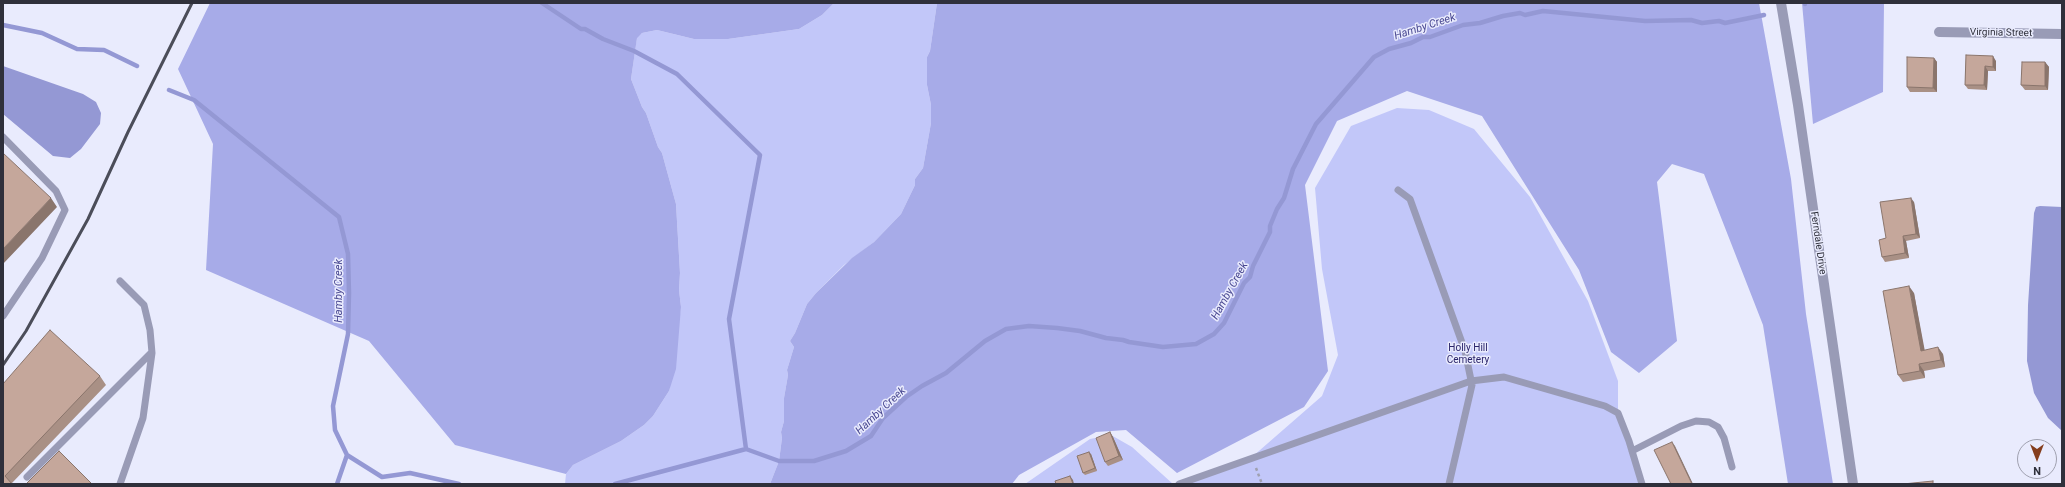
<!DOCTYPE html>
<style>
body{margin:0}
#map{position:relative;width:2065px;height:487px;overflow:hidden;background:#e9ebfd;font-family:Roboto,sans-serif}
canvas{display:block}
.frame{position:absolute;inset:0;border:4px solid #2f303b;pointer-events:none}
.north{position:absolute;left:2017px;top:439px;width:40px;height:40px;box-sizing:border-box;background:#e9ebfd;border:1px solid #9fa0af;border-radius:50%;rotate:180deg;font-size:11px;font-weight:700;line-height:16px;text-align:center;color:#2f303b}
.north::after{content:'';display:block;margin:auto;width:14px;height:18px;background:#853e1e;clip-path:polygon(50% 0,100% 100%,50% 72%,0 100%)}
</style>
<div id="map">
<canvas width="2065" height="487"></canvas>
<div class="frame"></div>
<div class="north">N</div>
</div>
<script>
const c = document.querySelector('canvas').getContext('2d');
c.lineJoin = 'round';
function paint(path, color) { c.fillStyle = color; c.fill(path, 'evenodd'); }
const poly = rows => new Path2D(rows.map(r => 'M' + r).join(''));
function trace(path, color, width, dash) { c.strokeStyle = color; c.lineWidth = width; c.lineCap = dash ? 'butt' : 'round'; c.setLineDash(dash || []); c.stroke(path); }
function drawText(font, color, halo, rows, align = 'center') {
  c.font = font + ' Roboto,sans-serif'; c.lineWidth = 3; c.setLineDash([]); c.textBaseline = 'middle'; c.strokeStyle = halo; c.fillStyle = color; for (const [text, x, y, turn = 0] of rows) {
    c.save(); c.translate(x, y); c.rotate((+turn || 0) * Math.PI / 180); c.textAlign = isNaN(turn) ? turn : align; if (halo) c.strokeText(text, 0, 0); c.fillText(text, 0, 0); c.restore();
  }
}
const green = poly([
 [834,3,937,3,930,51,927,57,927,85,931,105,931,123,923,168,915,179,915,185,901,214,874,242,844,265,816,293,807,304,795,333,790,341,794,347,787,370,788,375,784,398,784,421,781,432,782,438,779,461,770,484,565,484,566,474,573,465,621,441,644,425,653,416,669,391,681,307,679,290,680,273,676,204,662,153,658,147,646,113,642,107,631,79,637,37,642,33,657,30,694,39,728,39,799,29,822,15],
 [1397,108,1429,110,1474,129,1530,197,1588,301,1618,381,1618,413,1642,484,1179,484,1252,457,1322,396,1338,355,1322,269,1315,188,1351,126],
 [1111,435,1132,447,1173,484,1025,484,1090,439]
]);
const forest = poly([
 [210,3,834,3,822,15,799,29,728,39,694,39,657,30,642,33,637,38,631,79,642,107,646,113,658,147,662,153,676,204,680,273,679,290,681,307,676,369,669,391,653,416,644,425,621,441,573,465,566,474,455,445,369,341,206,270,213,144,178,69],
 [937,3,1759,3,1791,179,1806,314,1833,484,1788,484,1763,325,1704,174,1672,164,1657,182,1677,341,1639,373,1611,352,1579,270,1482,116,1407,91,1337,121,1305,185,1328,371,1304,407,1177,473,1126,430,1096,432,1019,475,1012,484,770,484,779,461,782,438,781,432,784,421,784,398,788,375,787,370,794,347,790,341,795,333,807,304,816,293,852,258,874,242,901,214,915,185,915,179,923,168,931,123,931,105,927,85,927,57,930,51],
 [1802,3,1884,3,1883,92,1813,124]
]);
const water = poly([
 [3,66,83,94,96,102,101,113,100,124,81,149,70,158,53,156,3,114],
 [2040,206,2062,207,2062,431,2048,418,2034,393,2027,361,2028,305,2034,213,2036,207]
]);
const stream = poly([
 [542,3,581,29,585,29,603,39,634,51,677,74,760,155,729,319,746,449],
 [1805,4,1805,3],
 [3,25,42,33,77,49,104,50,137,66],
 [169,90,194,100,339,217,348,254,349,293,348,334,333,406,335,430,347,455,382,477,410,473,459,484],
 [337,484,347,455],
 [615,484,746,449,779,461,814,461,846,451,871,436,883,418,906,397,922,386,946,373,985,341,1006,329,1029,326,1057,328,1080,331,1106,338,1123,340,1129,342,1163,347,1196,344,1214,334,1224,323,1244,283,1250,277,1253,266,1270,232,1270,226,1277,209,1284,198,1293,169,1316,124,1374,57,1389,49,1411,43,1423,37,1430,37,1463,25,1480,23,1503,16,1520,13,1525,15,1543,11,1645,21,1691,20,1702,23,1719,21,1725,23,1764,15]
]);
const path = poly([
 [1256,468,1262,484]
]);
const service = poly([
 [3,137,56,191,65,210,42,258,3,316],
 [1398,190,1410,199,1465,351,1472,385,1449,484],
 [1632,451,1681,426,1696,421,1709,422,1718,427,1724,438,1732,467],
 [27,477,151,353],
 [120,484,143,418,152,353,150,330,144,305,120,281],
 [1179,484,1471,381,1504,377,1605,406,1618,413,1629,441,1642,484]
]);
const minor = poly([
 [1781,3,1798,105,1853,484],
 [1939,32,2062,34]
]);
const rail = poly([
 [3,365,26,331,88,219,128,132,192,3]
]);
const wall = poly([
 [1966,55,1996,61,1996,71,1988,71,1987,90,1968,89,1965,85],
 [1934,58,1937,62,1937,92,1910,92,1907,87],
 [2045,62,2049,67,2048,90,2025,90,2021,85],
 [1914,202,1920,238,1906,241,1909,258,1885,262,1882,257,1886,238],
 [1914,293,1924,350,1943,354,1945,367,1924,371,1925,378,1903,382,1898,375],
 [100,376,106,385,12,483,3,484,3,384],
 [1110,432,1113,437,1123,460,1108,466,1105,462],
 [1091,454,1097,471,1085,475,1083,473]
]);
const shadedWall = poly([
 [1993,56,1996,61,1996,71,1993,67],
 [1934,58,1937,62,1937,92,1933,88],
 [2045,62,2049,67,2048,90,2045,86],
 [1985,66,1988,71,1987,90,1984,85],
 [51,198,57,207,3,264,3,249],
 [1911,198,1914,202,1920,238,1916,234],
 [1903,236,1906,241,1909,258,1905,253],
 [1909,286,1914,293,1926,357,1921,351],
 [1938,347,1943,354,1945,367,1941,360],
 [1919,364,1924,371,1925,378,1920,371],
 [1110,432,1113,437,1123,460,1119,456],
 [1672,442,1675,446,1693,484,1692,484],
 [1089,452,1091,454,1097,471,1095,468],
 [1070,476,1073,480,1074,484,1073,484]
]);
const building = poly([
 [1966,55,1993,56,1993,67,1985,66,1984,85,1965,85,1966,55],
 [1907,57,1934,58,1933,88,1907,87,1907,57],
 [2022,62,2045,62,2045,86,2021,85,2022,62],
 [3,153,51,198,3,249,3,153],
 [1911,198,1916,234,1903,236,1905,253,1882,257,1879,240,1886,238,1880,202,1911,198],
 [1909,286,1921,351,1938,347,1941,360,1919,364,1920,371,1898,375,1883,291,1909,286],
 [50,330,100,376,5,476,12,484,3,484,3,384,50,330],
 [1110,432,1119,456,1105,462,1096,438,1110,432],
 [1672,442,1692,484,1671,484,1654,450,1672,442],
 [59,451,92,484,26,484,59,451],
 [1089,452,1095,468,1083,473,1077,456,1089,452],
 [1070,476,1073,484,1056,484,1055,481,1070,476],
 [1933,481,1933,484,1903,484,1933,481]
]);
const streetNames = [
 ["Virginia Street",2001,33,1],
 ["Ferndale Drive",1818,243,82]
];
const parkNames = [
 ["Holly Hill",1468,348],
 ["Cemetery",1468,360]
];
const waterNames = [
 ["Hamby Creek",1425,27,-18],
 ["Hamby Creek",339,291,-90],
 ["Hamby Creek",1230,291,-61],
 ["Hamby Creek",881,411,-43]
];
paint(green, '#c2c7f9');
paint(forest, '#a7abe8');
paint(water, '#9498d4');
trace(stream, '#9498d4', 4.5);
trace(path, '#9fa0b0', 2.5, [3, 3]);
trace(service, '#999bb6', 7);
trace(minor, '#999bb6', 10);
trace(rail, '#4b4d59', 3);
paint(wall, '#a99085');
paint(shadedWall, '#8a756c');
paint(building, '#c5a79b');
trace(building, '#8a756c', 1);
drawText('10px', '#2f303b', '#e9ebfd', streetNames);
drawText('10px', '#2a246a', '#e9ebfd', parkNames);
drawText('italic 11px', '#4a4992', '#e9ebfd', waterNames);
</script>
